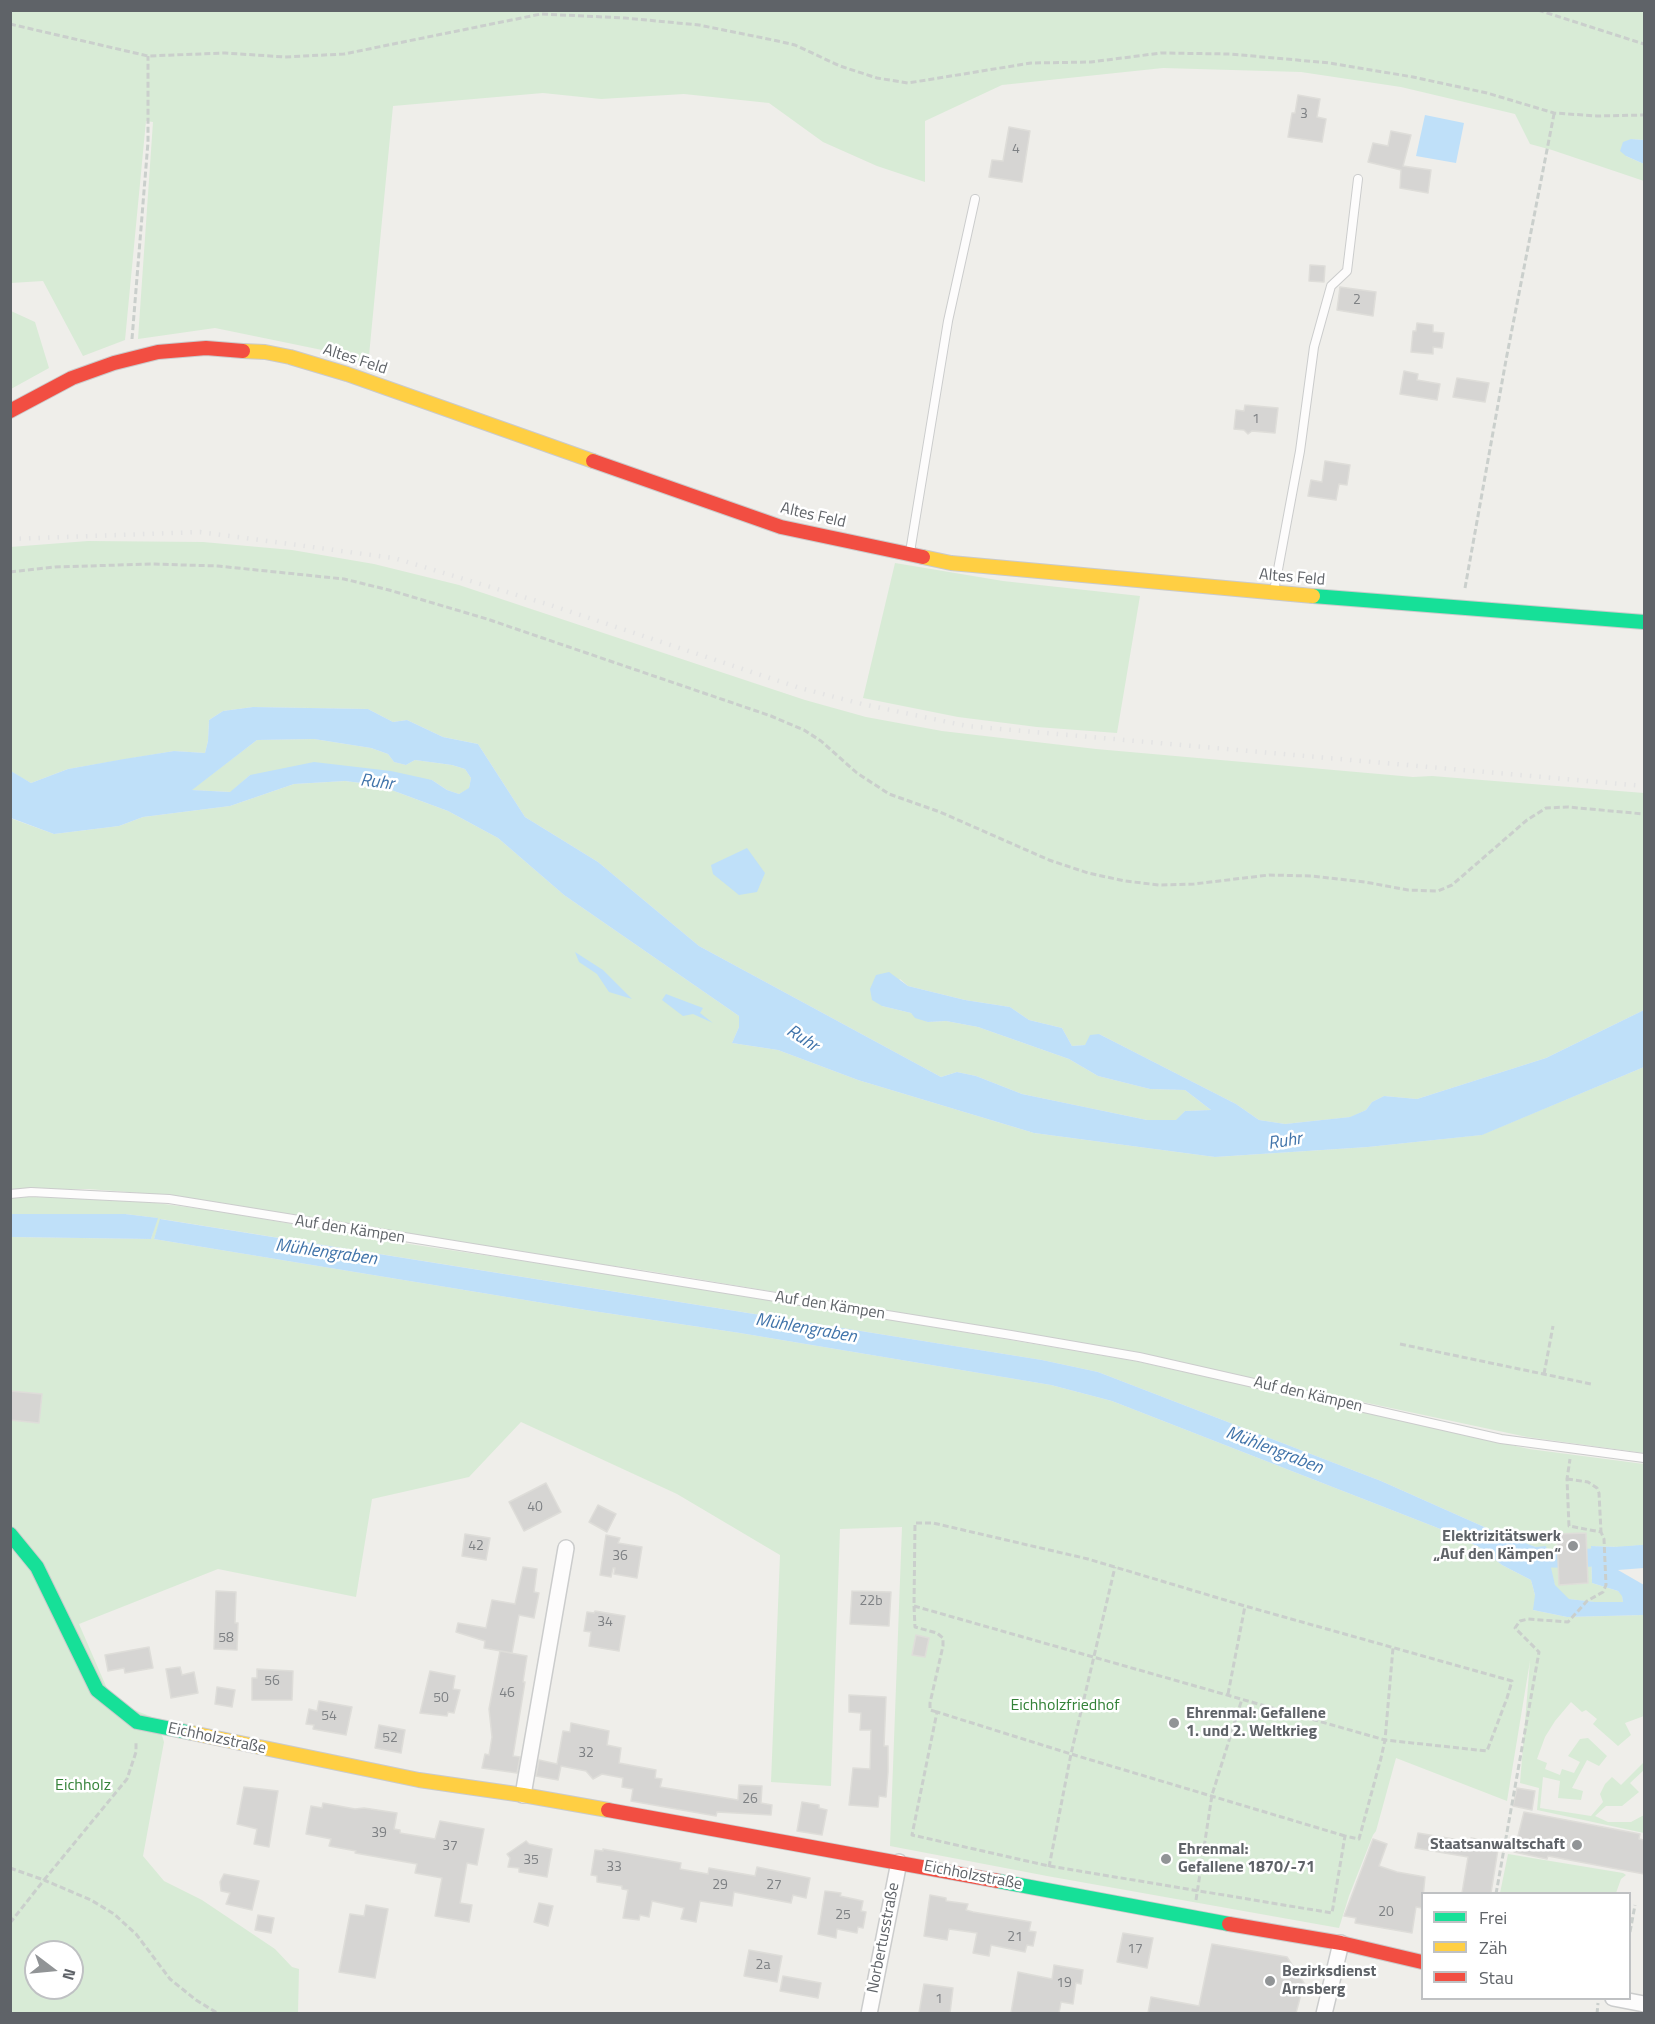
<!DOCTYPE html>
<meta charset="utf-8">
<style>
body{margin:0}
#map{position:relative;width:1655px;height:2024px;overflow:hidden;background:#efeeea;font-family:"Titillium Web",sans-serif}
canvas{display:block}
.frame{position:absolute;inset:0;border:12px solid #5f6368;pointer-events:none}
.legend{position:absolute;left:1421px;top:1892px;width:210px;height:108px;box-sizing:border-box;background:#fff;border:2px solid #bfc1c3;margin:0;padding:8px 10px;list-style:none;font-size:18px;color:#5f6368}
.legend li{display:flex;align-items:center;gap:12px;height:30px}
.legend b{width:30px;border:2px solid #bfc1c3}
.north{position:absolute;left:24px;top:1940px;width:60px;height:60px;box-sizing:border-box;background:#fff;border:2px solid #bfc1c3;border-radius:50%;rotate:106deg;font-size:16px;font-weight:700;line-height:24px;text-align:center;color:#5f6368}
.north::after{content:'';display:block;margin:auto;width:21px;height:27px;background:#919496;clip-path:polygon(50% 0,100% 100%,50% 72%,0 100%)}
</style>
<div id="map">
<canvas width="1655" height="2024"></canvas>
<div class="frame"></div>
<ul class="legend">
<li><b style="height:8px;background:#16e098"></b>Frei</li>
<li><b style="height:8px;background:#ffcf43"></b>Zäh</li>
<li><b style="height:8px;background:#f24e42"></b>Stau</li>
</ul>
<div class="north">N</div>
</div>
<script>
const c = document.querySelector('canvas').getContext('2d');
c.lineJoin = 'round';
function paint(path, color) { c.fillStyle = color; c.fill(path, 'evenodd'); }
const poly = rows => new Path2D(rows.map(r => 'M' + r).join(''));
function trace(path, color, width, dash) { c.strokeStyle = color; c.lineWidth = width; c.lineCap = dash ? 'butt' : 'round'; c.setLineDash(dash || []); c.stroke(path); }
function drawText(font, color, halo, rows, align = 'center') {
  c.font = font + ' "Titillium Web",sans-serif'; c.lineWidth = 5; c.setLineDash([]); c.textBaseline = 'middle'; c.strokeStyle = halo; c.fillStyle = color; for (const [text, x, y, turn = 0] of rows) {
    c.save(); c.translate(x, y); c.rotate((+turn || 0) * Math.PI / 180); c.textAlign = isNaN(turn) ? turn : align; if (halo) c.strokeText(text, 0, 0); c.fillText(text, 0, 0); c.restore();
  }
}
const green = poly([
 [11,11,1644,11,1644,140,1631,139,1626,156,1644,164,1644,181,1552,150,1530,144,1515,114,1401,87,1301,72,1163,68,1002,85,925,121,925,182,877,166,823,142,769,103,684,94,601,99,543,93,393,106,368,366,327,351,215,328,138,339,153,122,146,121,125,340,83,356,43,281,11,283],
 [11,311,35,322,49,368,11,389],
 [88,541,203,542,292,550,374,564,459,585,805,700,866,717,942,731,1096,749,1413,777,1432,776,1644,793,1644,1010,1546,1058,1417,1099,1384,1096,1372,1102,1366,1110,1351,1117,1285,1124,1259,1120,1236,1104,1099,1034,1085,1045,1072,1046,1062,1028,1029,1020,1010,1007,965,1000,908,986,900,979,882,1006,911,1013,928,1022,946,1021,978,1027,1069,1059,1098,1076,1150,1089,1185,1090,1211,1110,1185,1111,1177,1120,1147,1120,1022,1094,976,1076,957,1072,941,1077,699,946,598,862,525,817,478,744,443,737,407,720,393,722,368,709,253,707,223,711,209,720,208,741,205,753,174,751,68,769,31,783,20,777,11,771,10,547],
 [895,563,1003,581,1140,596,1117,733,1037,727,958,717,863,698],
 [314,739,371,748,388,754,394,762,406,765,415,760,452,765,465,769,471,778,469,789,459,794,447,790,432,780,250,775,231,792,191,790,257,740],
 [345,781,378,785,448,811,498,838,564,895,739,1016,739,1027,732,1043,778,1050,858,1080,1034,1133,1215,1157,1368,1147,1481,1135,1644,1067,1644,1453,1527,1437,1095,1345,649,1271,465,1245,167,1195,88,1189,11,1190,10,818,54,834,119,826,143,817,230,806,294,784],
 [26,1197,94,1198,149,1202,217,1211,409,1244,666,1282,1135,1361,1529,1449,1644,1464,1644,1545,1619,1547,1591,1546,1592,1583,1618,1591,1622,1595,1623,1602,1594,1602,1568,1599,1533,1610,1567,1617,1644,1615,1644,1716,1625,1723,1631,1735,1618,1746,1593,1724,1597,1719,1586,1710,1582,1712,1571,1702,1555,1721,1545,1737,1537,1759,1547,1763,1545,1769,1560,1775,1562,1769,1574,1773,1580,1762,1568,1756,1580,1739,1588,1738,1607,1756,1599,1766,1587,1760,1572,1788,1583,1791,1581,1800,1558,1798,1560,1781,1543,1777,1540,1808,1591,1816,1603,1802,1600,1794,1605,1784,1612,1777,1621,1785,1644,1762,1644,1770,1630,1783,1639,1792,1622,1806,1606,1806,1595,1816,1608,1822,1631,1822,1644,1815,1644,1812,1644,1833,1537,1810,1539,1788,1520,1783,1530,1661,1507,1801,1396,1758,1376,1831,1373,1835,1349,1896,1339,1928,1047,1876,890,1846,902,1527,840,1529,831,1786,771,1782,780,1555,677,1494,521,1422,469,1477,372,1499,356,1597,218,1569,79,1624,109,1693,132,1709,157,1719,164,1742,143,1856,164,1881,202,1900,275,1949,292,1967,299,1969,298,2013,11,2013,10,1237,151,1239,157,1218,125,1214,11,1214,11,1198],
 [161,1219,1042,1360,1098,1372,1381,1481,1500,1534,1536,1547,1555,1585,1535,1595,1531,1580,1502,1565,1479,1547,1443,1530,1112,1401,1051,1385,740,1333,586,1310,154,1239],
 [36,1952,72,1952,72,1988,36,1988],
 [1508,1854,1623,1873,1626,1875,1621,1879,1616,1893,1500,1893]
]);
const water = poly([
 [1425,115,1464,123,1456,163,1416,156],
 [1631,139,1644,140,1644,164,1626,156,1620,151,1623,142],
 [253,707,368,709,393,722,407,720,443,737,478,744,525,817,598,862,699,946,941,1077,957,1072,976,1076,1022,1094,1147,1120,1176,1120,1185,1111,1211,1110,1185,1090,1150,1089,1098,1076,1069,1059,978,1027,946,1021,928,1022,915,1018,911,1013,882,1006,872,1000,870,989,876,975,889,972,908,986,965,1000,1010,1007,1029,1020,1062,1028,1072,1046,1085,1045,1090,1035,1099,1034,1236,1104,1259,1120,1285,1124,1350,1117,1366,1110,1372,1102,1384,1096,1417,1099,1546,1058,1644,1010,1644,1067,1482,1135,1368,1147,1215,1157,1034,1133,858,1080,778,1050,732,1043,739,1027,739,1016,564,895,498,838,448,811,378,785,345,781,294,784,230,806,143,817,119,826,54,834,11,818,11,771,31,783,68,769,124,759,174,751,205,753,208,741,209,720,223,711],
 [314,739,371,748,388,754,394,762,406,765,415,760,452,765,465,769,471,778,469,788,459,794,447,790,432,780,391,771,314,762,250,775,230,792,192,790,257,740],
 [747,848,765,873,757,892,739,895,713,874,711,865],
 [575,952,603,970,632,999,609,992,597,974,579,962],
 [666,994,703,1008,700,1013,713,1023,693,1014,683,1016,662,1000],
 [11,1214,125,1214,158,1218,151,1239,11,1237],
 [160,1219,1042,1360,1098,1372,1381,1481,1500,1534,1536,1547,1546,1546,1555,1585,1569,1599,1595,1602,1623,1602,1622,1596,1618,1591,1592,1583,1591,1546,1619,1547,1644,1545,1644,1568,1618,1570,1644,1585,1644,1615,1567,1617,1533,1610,1535,1595,1531,1580,1502,1565,1479,1547,1443,1530,1112,1401,1051,1385,740,1333,586,1310,154,1239]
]);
const canal = poly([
 [1527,1554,1535,1558,1570,1559,1644,1554]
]);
const building = poly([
 [1298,95,1320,99,1317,117,1326,119,1322,142,1288,137,1292,113,1295,113,1298,95],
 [1009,127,1030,131,1022,182,989,177,992,160,1003,161,1009,127],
 [1391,131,1411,135,1403,166,1431,170,1428,193,1400,188,1401,170,1368,162,1373,143,1388,146,1391,131],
 [1310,265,1325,266,1324,282,1309,281,1310,265],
 [1340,287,1376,292,1373,316,1337,310,1340,287],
 [1417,323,1433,325,1433,332,1444,333,1442,348,1433,347,1433,354,1411,352,1413,331,1416,331,1417,323],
 [1404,371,1418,374,1417,380,1440,384,1437,400,1400,394,1404,371],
 [1457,378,1489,383,1485,402,1453,397,1457,378],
 [1245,405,1278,408,1275,433,1252,431,1248,434,1244,430,1234,429,1236,410,1244,411,1245,405],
 [1325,461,1350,465,1347,485,1339,484,1336,500,1308,496,1311,480,1322,482,1325,461],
 [10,1391,42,1394,39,1423,10,1420,10,1391],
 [546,1483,561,1512,524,1531,509,1502,546,1483],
 [598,1505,616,1514,607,1532,589,1522,598,1505],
 [1586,1533,1588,1583,1559,1585,1557,1534,1586,1533],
 [465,1534,490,1538,486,1560,462,1556,465,1534],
 [606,1535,620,1538,618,1543,642,1547,637,1578,614,1574,615,1568,613,1568,611,1577,600,1575,606,1535],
 [523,1567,537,1569,534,1592,539,1593,534,1618,519,1615,512,1653,484,1648,485,1641,456,1632,458,1623,486,1628,492,1600,515,1604,523,1567],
 [216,1591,236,1592,235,1623,238,1623,237,1650,214,1649,216,1591],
 [852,1591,891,1592,889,1626,850,1624,852,1591],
 [595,1611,625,1616,619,1651,589,1646,591,1632,584,1631,587,1612,594,1613,595,1611],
 [916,1635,929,1638,925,1657,912,1655,916,1635],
 [149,1647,153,1668,125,1673,124,1668,108,1671,105,1655,149,1647],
 [500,1651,527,1656,523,1682,525,1682,513,1756,520,1757,517,1773,482,1768,485,1754,489,1755,492,1737,489,1709,500,1651],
 [180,1667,182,1675,194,1672,198,1693,171,1698,166,1669,180,1667],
 [257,1669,293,1671,292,1700,252,1700,252,1678,257,1678,257,1669],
 [430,1671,455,1676,453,1689,460,1690,454,1713,448,1712,447,1716,420,1713,430,1671],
 [217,1687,235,1690,232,1707,215,1704,217,1687],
 [849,1695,886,1697,884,1746,888,1746,888,1772,886,1797,879,1796,878,1807,849,1805,853,1768,870,1769,871,1730,860,1730,861,1713,849,1712,849,1695],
 [319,1701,352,1707,346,1735,313,1729,314,1725,306,1724,309,1709,317,1711,319,1701],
 [571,1723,609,1731,607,1745,621,1748,619,1763,656,1770,655,1778,662,1779,660,1787,738,1800,739,1785,762,1786,761,1803,772,1805,771,1815,717,1812,716,1816,631,1801,633,1789,622,1787,623,1778,602,1774,593,1779,586,1771,561,1766,558,1780,536,1776,539,1760,557,1764,563,1731,570,1732,571,1723],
 [379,1725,405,1730,401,1753,375,1748,379,1725],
 [244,1787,278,1791,269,1847,254,1844,257,1829,237,1824,244,1787],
 [1517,1788,1535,1791,1532,1810,1513,1806,1517,1788],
 [802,1802,819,1805,819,1808,827,1810,822,1835,797,1831,802,1802],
 [323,1803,355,1809,364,1808,397,1813,394,1829,400,1830,400,1833,435,1839,440,1821,484,1829,477,1865,467,1863,460,1903,472,1905,469,1922,435,1916,442,1878,415,1873,417,1864,355,1853,356,1851,329,1846,331,1839,306,1834,311,1806,322,1808,323,1803],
 [1524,1812,1640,1834,1639,1839,1644,1840,1644,1874,1548,1856,1547,1859,1514,1852,1524,1812],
 [1418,1833,1471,1842,1471,1838,1499,1843,1491,1893,1462,1893,1468,1857,1415,1848,1418,1833],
 [1373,1839,1387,1844,1379,1866,1397,1872,1425,1877,1422,1908,1416,1907,1412,1933,1355,1923,1356,1918,1344,1916,1373,1839],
 [526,1841,529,1844,552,1849,547,1877,519,1872,519,1868,508,1867,510,1858,507,1854,526,1841],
 [603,1849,681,1863,680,1869,708,1874,709,1868,755,1876,757,1867,810,1878,806,1898,793,1895,791,1903,734,1892,732,1906,700,1901,696,1922,681,1919,684,1908,652,1901,649,1917,640,1915,639,1920,623,1918,628,1890,622,1889,622,1886,597,1882,597,1876,591,1875,595,1850,603,1851,603,1849],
 [224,1874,259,1881,252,1910,226,1904,230,1893,221,1891,220,1882,224,1874],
 [825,1891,841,1893,840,1896,863,1901,861,1911,866,1912,863,1928,858,1927,857,1933,837,1929,836,1938,818,1934,825,1891],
 [930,1895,946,1898,946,1901,968,1904,966,1910,973,1912,1031,1922,1029,1931,1036,1932,1033,1946,1027,1945,1025,1952,991,1945,989,1956,973,1953,977,1933,949,1929,947,1940,924,1936,930,1895],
 [539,1903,553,1906,548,1926,534,1922,539,1903],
 [366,1905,388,1909,375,1978,339,1972,350,1914,364,1916,366,1905],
 [258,1915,274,1918,271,1933,255,1930,258,1915],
 [1123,1933,1153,1938,1147,1968,1117,1962,1123,1933],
 [1212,1944,1287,1957,1304,1983,1296,2013,1148,2013,1151,1997,1199,2006,1212,1944],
 [749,1950,782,1956,777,1982,744,1976,749,1950],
 [1054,1965,1083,1970,1081,1984,1076,1983,1073,2004,1061,2002,1059,2013,1011,2013,1018,1972,1052,1979,1054,1965],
 [783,1976,821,1983,818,1998,780,1991,783,1976],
 [924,1984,953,1988,950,2013,919,2013,924,1984]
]);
const path = poly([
 [1538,10,1644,44],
 [10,24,148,56,225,53,285,57,344,54,541,14,625,18,699,25,773,40,795,45,840,66,877,78,908,83,1031,63,1091,62,1161,53,1230,54,1330,63,1413,77,1487,93,1554,113,1597,116,1644,115],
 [132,339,148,142,148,56],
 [10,572,55,567,151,564,218,566,344,579,389,590,487,619,771,716,804,730,821,741,857,773,889,794,940,812,1049,860,1088,873,1125,881,1159,885,1194,884,1269,875,1311,876,1365,882,1408,890,1438,891,1452,885,1527,820,1546,808,1568,807,1644,814],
 [1465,588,1506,360,1554,114],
 [1400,1344,1591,1384],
 [1544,1374,1553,1326],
 [1567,1479,1588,1482,1597,1488,1599,1493,1601,1532],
 [914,1606,1385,1740,1487,1751,1507,1698,1512,1681,1245,1606,1088,1559,933,1523,915,1523,914,1606,915,1627,937,1633,943,1638,943,1646,930,1703,930,1710,937,1712],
 [1228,1694,1245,1606],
 [1345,1836,1071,1754,937,1712,912,1835,1049,1866,1332,1913,1345,1836,1359,1839,1381,1758,1385,1740,1393,1648],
 [1049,1867,1071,1754,1115,1567],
 [10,1868,44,1880,127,1779,136,1752,136,1742],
 [1496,1894,1539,1652,1515,1628,1520,1621,1528,1619,1568,1622,1587,1601,1603,1592,1606,1585,1604,1539,1601,1532,1569,1526,1567,1479,1570,1459],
 [1196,1900,1212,1795,1242,1699],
 [10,1923,44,1880,91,1900,114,1914,136,1934,170,1979,196,2000,219,2014],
 [1630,1932,1635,1905],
 [1597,2014,1598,2003]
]);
const lane = poly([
 [910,552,948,321,975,199],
 [1274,591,1300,451,1314,347,1331,286,1347,271,1358,179],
 [10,1194,31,1192,169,1199,1011,1335,1139,1357,1501,1439,1644,1458]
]);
const street = poly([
 [523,1795,566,1548],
 [1613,1998,1644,2004],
 [869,2014,899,1862],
 [1324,2014,1341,1943]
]);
const fast = poly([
 [1313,596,1644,622],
 [10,1534,37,1567,97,1690,137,1722,192,1733],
 [998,1881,1229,1924]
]);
const slow = poly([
 [243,351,265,352,290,357,347,374,593,461],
 [923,557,951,563,1313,596],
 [192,1733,419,1780,523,1795,608,1810]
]);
const jam = poly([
 [10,411,72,378,114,363,158,352,206,348,243,351],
 [593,461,781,527,923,557],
 [608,1810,998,1881],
 [1229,1924,1341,1943,1422,1962]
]);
const rail = poly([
 [10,539,200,532,394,558,547,604,800,688,862,704,967,726,1644,786]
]);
const markers = [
 [1573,1546,6,"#919496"],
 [1174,1723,6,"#919496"],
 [1577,1845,6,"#919496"],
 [1166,1859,6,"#919496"],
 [1270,1981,6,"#919496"]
];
const numberNames = [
 ["3",1304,115],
 ["4",1016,150],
 ["2",1357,301],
 ["1",1256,420],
 ["40",535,1508],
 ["42",476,1547],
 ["36",620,1557],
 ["22b",871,1602],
 ["34",605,1623],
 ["58",226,1639],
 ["56",272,1682],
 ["46",507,1694],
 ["50",441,1699],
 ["54",329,1717],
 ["52",390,1739],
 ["32",586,1754],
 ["26",750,1800],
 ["39",379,1834],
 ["37",450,1847],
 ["35",531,1861],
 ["33",614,1868],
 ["29",720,1886],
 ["27",774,1886],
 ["20",1386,1913],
 ["25",843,1916],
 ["21",1015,1938],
 ["17",1135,1950],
 ["2a",763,1966],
 ["19",1064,1984],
 ["1",939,2000]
];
const streetNames = [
 ["Altes Feld",355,360,18],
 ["Altes Feld",813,516,13],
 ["Altes Feld",1292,578,5],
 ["Auf den Kämpen",350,1230,9],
 ["Auf den Kämpen",830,1306,9],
 ["Auf den Kämpen",1308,1395,13],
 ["Eichholzstraße",217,1739,12],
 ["Eichholzstraße",973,1876,11],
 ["Norbertusstraße",884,1938,-79]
];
const poiNames = [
 ["Elektrizitätswerk",1561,1537,"right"],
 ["„Auf den Kämpen“",1561,1555,"right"],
 ["Ehrenmal: Gefallene",1186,1714],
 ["1. und 2. Weltkrieg",1186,1732],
 ["Staatsanwaltschaft",1565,1845,"right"],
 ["Ehrenmal:",1178,1850],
 ["Gefallene 1870/-71",1178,1868],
 ["Bezirksdienst",1282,1972],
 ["Arnsberg",1282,1990]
];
const parkNames = [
 ["Eichholzfriedhof",1065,1706],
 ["Eichholz",83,1786]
];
const waterNames = [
 ["Ruhr",377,783,7],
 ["Ruhr",802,1039,33],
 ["Ruhr",1285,1142,-9],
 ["Mühlengraben",326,1253,8],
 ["Mühlengraben",806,1329,10],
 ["Mühlengraben",1274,1451,21]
];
paint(green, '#d8ebd6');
paint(water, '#bfe0f9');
trace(canal, '#bfe0f9', 18);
paint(building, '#d6d5d3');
trace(building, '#deddd9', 1.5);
trace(lane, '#cbcccc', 10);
trace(street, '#cbcccc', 18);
trace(fast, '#cacacb', 16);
trace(slow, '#cacacb', 16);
trace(jam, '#cacacb', 16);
trace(path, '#cacfcc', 3, [6, 3]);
trace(lane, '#fdfcfc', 8);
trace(street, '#fdfcfc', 15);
trace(fast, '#16e098', 14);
trace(slow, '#ffcf43', 14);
trace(jam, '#f24e42', 14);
trace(rail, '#e4e4e4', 4.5, [1.5, 8]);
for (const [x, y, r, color] of markers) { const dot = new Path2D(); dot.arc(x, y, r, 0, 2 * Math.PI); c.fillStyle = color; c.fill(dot); trace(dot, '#fff', 2); }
drawText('14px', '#7e8184', null, numberNames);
drawText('16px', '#5f6368', '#fff', streetNames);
drawText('bold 16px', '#5f6368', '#fff', poiNames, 'left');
drawText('16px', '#348238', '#fff', parkNames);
drawText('italic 18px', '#4174aa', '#fff', waterNames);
</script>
